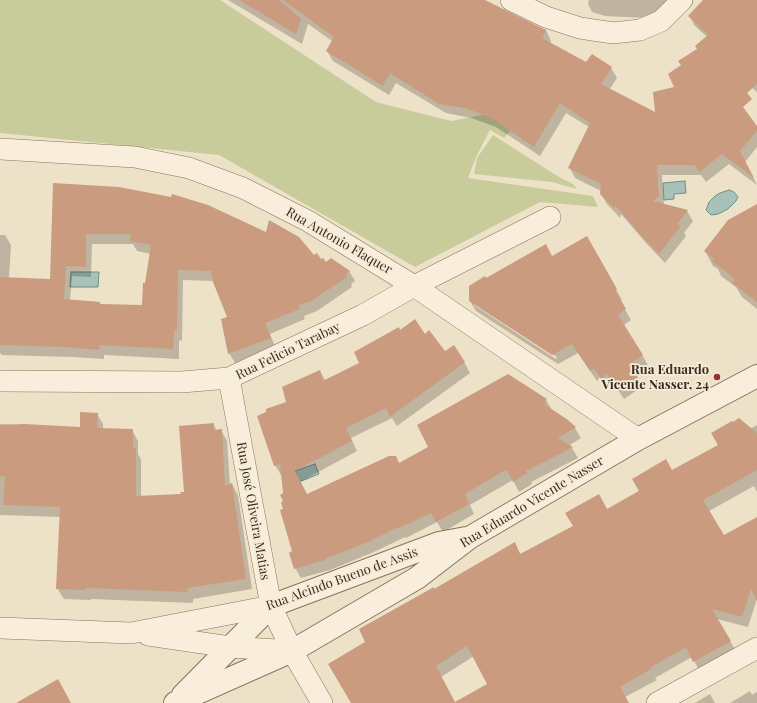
<!DOCTYPE html>
<meta charset="utf-8">
<style>
body{margin:0}
canvas{display:block;background:#ede1c8}
</style>
<canvas width="757" height="703"></canvas>
<script>
const c = document.querySelector('canvas').getContext('2d');
c.lineJoin = 'round';
function paint(path, color) { c.fillStyle = color; c.fill(path, 'evenodd'); }
const poly = rows => new Path2D(rows.map(r => 'M' + r).join(''));
function trace(path, color, width, dash) { c.strokeStyle = color; c.lineWidth = width; c.lineCap = dash ? 'butt' : 'round'; c.setLineDash(dash || []); c.stroke(path); }
function drawText(font, color, halo, rows, align = 'center') {
  c.font = font + ' "Playfair Display",serif'; c.lineWidth = 3.5; c.setLineDash([]); c.textBaseline = 'middle'; c.strokeStyle = halo; c.fillStyle = color; for (const [text, x, y, turn = 0] of rows) {
    c.save(); c.translate(x, y); c.rotate((+turn || 0) * Math.PI / 180); c.textAlign = isNaN(turn) ? turn : align; if (halo) c.strokeText(text, 0, 0); c.fillText(text, 0, 0); c.restore();
  }
}
const green = poly([
 [0,0,220,0,376,102,451,121,492,113,510,131,504,138,490,130,476,157,468,178,593,196,598,207,540,202,415,267,219,155,0,133],
 [493,135,559,177,573,184,577,189,552,182,474,174,477,158]
]);
const water = poly([
 [685,181,686,193,674,194,674,199,664,200,663,183,685,181],
 [729,190,734,192,738,197,736,201,728,209,718,214,711,215,706,210,709,202,715,196,720,193,729,190],
 [71,272,99,272,98,287,70,287,71,272],
 [315,464,319,474,299,482,295,471,315,464]
]);
const shadow = poly([
 [228,0,477,0,546,30,551,41,550,43,587,64,611,68,617,78,609,90,656,114,757,128,757,147,745,162,757,185,729,164,706,182,701,175,662,175,664,205,687,211,693,221,684,233,686,236,665,263,646,243,621,214,620,218,607,204,601,194,601,191,575,178,570,168,589,127,566,113,540,156,496,127,471,118,446,113,396,83,389,95,333,61,327,51,332,41,308,24,302,44],
 [589,0,676,0,647,18,605,16,592,12,588,4],
 [705,0,757,0,757,92,706,51,707,37,694,25,690,16],
 [54,184,314,256,326,263,349,271,355,281,351,284,352,287,317,311,304,316,305,319,270,334,276,349,235,363,229,353,228,318,214,281,183,280,182,340,179,341,179,359,104,355,104,359,72,357,2,355,0,353,0,235,5,235,11,245,9,278,51,280],
 [92,244,133,244,137,251,151,254,143,306,101,305,100,302,70,300,72,276,91,277],
 [757,205,757,309,742,297,736,287,721,276,718,269,713,266,705,251],
 [587,238,622,300,620,301,631,320,624,325,648,365,636,374,643,386,624,399,614,384,608,388,600,377,597,381,578,353,558,364,476,311,470,301,486,279,552,258],
 [474,303,557,357,556,359,474,305],
 [400,331,425,335,445,353,464,362,470,373,397,426,392,418,351,438,357,451,300,482,307,495,399,464,546,400,552,410,568,421,575,428,581,438,568,446,572,448,578,458,531,482,532,484,519,492,513,480,506,484,470,505,474,514,443,532,437,522,406,538,405,537,374,552,330,570,301,578,295,568,294,551,285,510,284,494,282,475,281,475,275,465,288,402,320,371,325,380,361,363],
 [97,414,103,424,103,430,132,430,138,441,138,454,141,459,141,497,182,495,185,493,213,424,217,431,221,430,227,441,230,485,232,484,238,495,252,589,193,599,193,603,91,599,91,600,64,599,57,588,61,517,0,515,0,419,0,424,81,428],
 [757,425,757,492,754,486,709,511,723,536,757,518,757,599,748,627,717,619,736,651,700,672,692,657,655,678,657,680,625,697,628,703,455,703,489,684,474,656,441,677,455,703,352,703,367,642,434,590,515,544,521,555,607,510,672,471],
 [750,691,752,695,757,692,757,703,730,703],
 [710,694,715,703,695,703]
]);
const building = poly([
 [239,0,279,0,301,19,296,34],
 [283,0,485,0,546,30,542,38,586,62,592,54,612,67,601,84,655,112,653,92,674,87,668,74,681,65,678,61,697,49,695,46,708,35,688,16,703,0,757,0,757,84,747,93,752,99,743,107,757,126,757,131,740,151,754,178,722,154,699,172,695,165,657,165,659,196,653,201,688,210,677,224,681,226,659,254,639,233,615,205,615,209,600,194,601,184,568,168,590,123,560,103,534,147,490,117,464,108,439,104,390,73,383,86,326,51,334,37],
 [53,183,119,187,171,197,172,194,208,205,266,232,269,220,299,237,314,255,317,253,321,259,323,258,326,262,331,258,350,271,346,274,347,277,311,301,299,305,300,309,265,323,271,338,228,354,221,319,227,317,213,282,211,271,178,270,177,330,174,331,173,349,99,345,99,350,65,347,0,345,0,277,50,279],
 [86,234,131,234,130,241,151,245,145,283,143,283,142,305,100,304,100,302,64,299,66,266,86,267],
 [757,204,757,302,732,283,735,279,712,261,714,259,704,251,728,220],
 [587,236,617,289,615,290,626,309,618,315,643,355,630,364,638,376,617,390,607,374,601,379,594,368,590,371,572,344,552,355,469,301,469,286,485,276,486,278,546,244,552,256],
 [415,319,425,334,429,330,445,351,454,345,465,362,390,417,386,408,346,428,352,441,295,471,307,494,389,456,396,456,399,463,428,447,417,425,508,374,547,399,544,404,568,420,576,427,558,438,573,447,526,471,527,473,513,482,507,470,500,473,465,494,469,504,436,522,431,513,399,528,398,527,368,542,325,559,325,560,294,569,289,553,292,551,280,510,283,509,281,502,283,501,280,495,283,493,280,464,274,466,257,416,266,412,266,409,286,402,282,387,320,370,323,381,359,363,354,352,399,327,400,330],
 [80,412,98,413,97,428,133,429,133,448,136,448,136,496,181,494,180,492,184,492,179,426,214,423,214,430,222,429,225,486,232,483,246,579,187,588,188,592,86,588,86,590,56,589,60,507,3,505,5,477,0,476,0,425,24,424,80,427],
 [739,418,757,433,757,470,703,500,724,535,757,517,757,601,751,589,742,617,712,609,731,641,693,662,686,647,650,668,651,669,620,687,629,703,351,703,328,664,365,642,359,629,434,587,434,589,515,542,520,554,573,526,565,513,599,494,607,509,639,491,632,479,666,459,672,470,718,445,711,433,732,421,733,422],
 [467,646,487,684,455,702,436,666],
 [58,679,71,703,16,703]
]);
const minor = poly([
 [511,0,546,17,580,28,613,33,640,30,661,21,682,0],
 [0,149,135,157,189,168,243,188,308,221,414,286,638,439],
 [229,378,271,606,292,651,322,703],
 [0,381,182,382,229,378,363,315,414,286,550,217],
 [0,628,131,633,271,606],
 [148,635,230,647,292,651],
 [657,703,757,648]
]);
const tertiary = poly([
 [183,695,271,606,439,543,466,538],
 [175,703,292,651,417,578,469,538,638,439,757,376]
]);
const markers = [
 [717,377,4,"#972f34"]
];
const streetNames = [
 ["Rua Antonio Flaquer",339,241,30],
 ["Rua Felicio Tarabay",288,351,-26],
 ["Rua Eduardo Vicente Nasser",532,502,-31],
 ["Rua José Oliveira Matias",253,511,80],
 ["Rua Alcindo Bueno de Assis",342,579,-20]
];
const poiNames = [
 ["Rua Eduardo",709,370],
 ["Vicente Nasser, 24",709,385]
];
paint(green, '#c8cc9b');
paint(water, '#a9c2b9');
trace(water, '#6f9086', 1);
paint(shadow, '#0003');
paint(building, '#ca9b7f');
trace(minor, '#89735d', 22);
trace(tertiary, '#89735d', 24);
trace(minor, '#f8eedb', 21);
trace(tertiary, '#f8eedb', 22);
for (const [x, y, r, color] of markers) { const dot = new Path2D(); dot.arc(x, y, r, 0, 2 * Math.PI); c.fillStyle = color; c.fill(dot); trace(dot, '#f5ebd7', 1.5); }
drawText('13px', '#3a2c20', '#f5ebd7', streetNames);
drawText('bold 13px', '#3a2c20', '#f5ebd7', poiNames, 'right');
</script>
